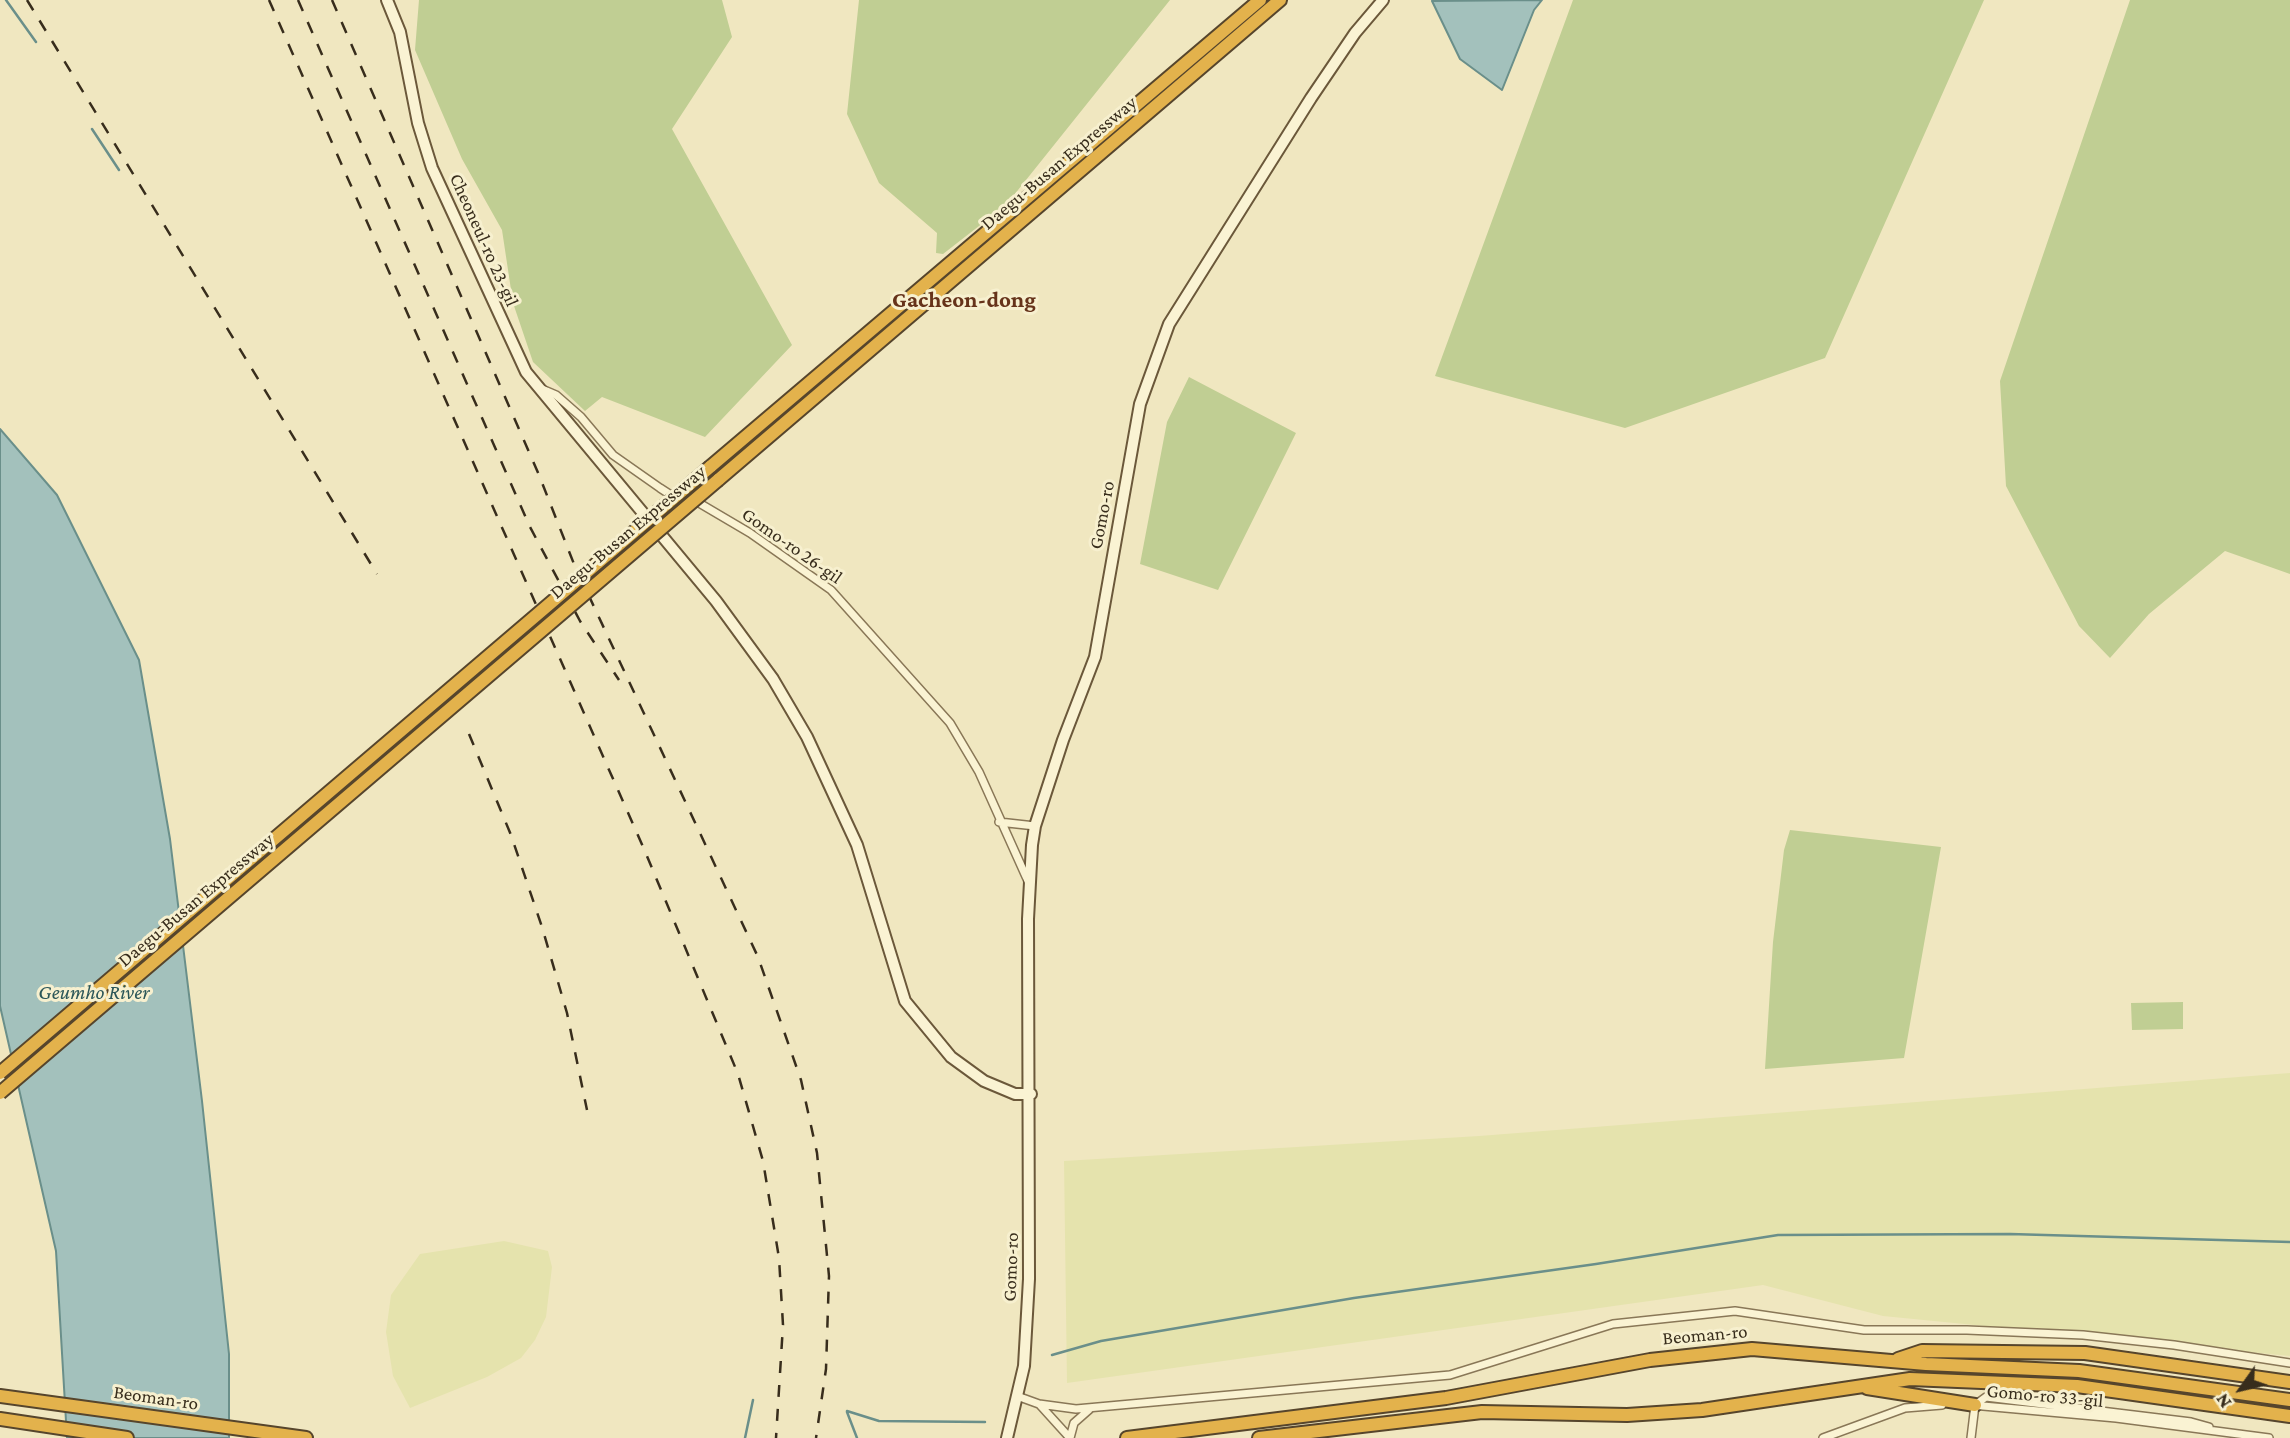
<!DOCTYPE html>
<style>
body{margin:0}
#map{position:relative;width:2290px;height:1438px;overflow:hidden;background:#f0e7c0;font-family:"Crimson Pro",serif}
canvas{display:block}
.north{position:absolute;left:2206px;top:1354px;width:70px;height:70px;-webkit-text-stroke:5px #f7f0cf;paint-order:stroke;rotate:236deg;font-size:19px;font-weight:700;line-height:28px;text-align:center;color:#382d1c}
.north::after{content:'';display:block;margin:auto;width:24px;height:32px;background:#382d1c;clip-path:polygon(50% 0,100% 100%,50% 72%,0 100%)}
</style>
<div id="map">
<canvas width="2290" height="1438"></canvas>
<div class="north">N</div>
</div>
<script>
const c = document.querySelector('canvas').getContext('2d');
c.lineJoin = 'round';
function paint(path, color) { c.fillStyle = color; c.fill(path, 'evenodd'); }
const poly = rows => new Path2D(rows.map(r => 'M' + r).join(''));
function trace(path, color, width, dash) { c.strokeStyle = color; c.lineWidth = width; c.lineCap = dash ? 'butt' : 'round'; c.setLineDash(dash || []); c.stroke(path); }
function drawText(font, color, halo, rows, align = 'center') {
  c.font = font + ' "Crimson Pro",serif'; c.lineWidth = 6; c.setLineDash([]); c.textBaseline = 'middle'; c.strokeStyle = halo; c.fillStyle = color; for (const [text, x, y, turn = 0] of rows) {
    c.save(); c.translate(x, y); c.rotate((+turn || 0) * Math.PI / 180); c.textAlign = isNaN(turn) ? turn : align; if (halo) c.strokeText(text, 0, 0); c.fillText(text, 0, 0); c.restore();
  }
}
const farmland = poly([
 [2290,1073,2290,1356,1883,1316,1763,1285,1067,1383,1064,1161,1479,1136],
 [504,1241,548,1251,552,1267,546,1317,535,1340,521,1358,487,1377,410,1408,393,1376,386,1332,391,1295,420,1254]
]);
const green = poly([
 [419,0,722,0,732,37,672,129,792,345,705,437,602,397,585,411,533,362,513,303,502,230,462,159,415,50],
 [859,0,1170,0,1006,205,943,254,936,253,937,233,879,183,847,114],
 [1573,0,1984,0,1825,358,1625,428,1435,376],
 [2130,0,2290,0,2290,574,2225,551,2149,614,2110,658,2079,626,2006,486,2000,381],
 [1189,377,1296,433,1218,590,1140,564,1167,422],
 [1790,830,1941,847,1904,1058,1765,1069,1773,942,1784,850],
 [2183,1002,2183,1029,2132,1030,2131,1003]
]);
const water = poly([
 [1542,0,1534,10,1502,90,1460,59,1432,1,1542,0],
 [0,429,57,495,139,660,170,839,202,1101,229,1354,229,1438,67,1438,56,1251,0,1006,0,429]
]);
const stream = poly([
 [6,0,36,42],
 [92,129,119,170],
 [1052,1355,1101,1341,1354,1298,1596,1264,1778,1235,2010,1234,2290,1242],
 [847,1411,879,1421,985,1422],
 [847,1412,857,1438],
 [745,1438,753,1400]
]);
const street = poly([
 [542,389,556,395,581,417,613,455,660,488,680,501,694,500,750,533,831,590,950,723,979,772,1028,881],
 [999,822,1035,826],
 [1017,1396,1039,1404,1076,1409,1450,1375,1613,1324,1735,1311,1864,1330,1967,1330,2083,1335,2174,1345,2290,1363],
 [1040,1405,1070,1438],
 [1972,1405,2116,1418,2269,1438],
 [1070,1438,1074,1423,1091,1408],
 [1823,1438,1905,1408,1942,1405],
 [1971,1438,1975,1405,1986,1397,2191,1422,2209,1427]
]);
const secondary = poly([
 [387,0,400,32,418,123,432,168,526,372,716,601,773,679,807,737,857,845,905,1001,951,1057,984,1081,1015,1094,1031,1094],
 [1007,1438,1024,1366,1029,1279,1028,919,1032,845,1035,826,1063,740,1095,657,1140,404,1169,324,1311,98,1355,33,1383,0]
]);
const highway = poly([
 [710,467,1260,0],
 [718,480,1280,0],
 [1898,1359,1922,1351,2085,1353,2290,1382],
 [1867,1388,1975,1405],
 [0,1396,306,1438],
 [0,1419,127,1438],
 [1127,1438,1446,1398,1650,1360,1752,1349,1926,1364,2079,1371,2290,1400],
 [1259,1438,1482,1412,1627,1415,1702,1410,1910,1379,2077,1386,2290,1416]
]);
const rail = poly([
 [27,0,377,574],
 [269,0,644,849,738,1074,763,1161,779,1258,783,1325,776,1438],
 [298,0,530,527,580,621,619,680],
 [332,0,539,475,574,564,758,957,801,1080,817,1153,829,1276,826,1369,816,1438],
 [469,734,511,835,542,927,567,1013,587,1110]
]);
const highwayBridge = poly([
 [0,1073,710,467],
 [0,1093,718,480]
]);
const streetNames = [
 ["Daegu-Busan Expressway",1059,163,-40],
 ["Cheoneul-ro 23-gil",484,240,66],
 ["Gomo-ro",1102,515,-79],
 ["Daegu-Busan Expressway",628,532,-40],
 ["Gomo-ro 26-gil",792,546,35],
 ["Daegu-Busan Expressway",196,900,-40],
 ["Gomo-ro",1011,1267,-88],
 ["Beoman-ro",1705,1335,-5],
 ["Gomo-ro 33-gil",2045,1396,5],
 ["Beoman-ro",156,1398,8]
];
const waterNames = [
 ["Geumho River",94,993]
];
const quarterNames = [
 ["Gacheon-dong",964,300]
];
paint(farmland, '#e5e3ad');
paint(green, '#c0ce93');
paint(water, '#a3c1bc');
trace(water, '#6a8f8a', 2);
trace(stream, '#6a8f8a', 2.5);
trace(street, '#897757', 10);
trace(secondary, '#6b583a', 14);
trace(highway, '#56452c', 16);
trace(street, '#faf3d3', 7);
trace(secondary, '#faf3d3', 10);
trace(highway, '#e3b24c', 12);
trace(rail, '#382d1c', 2.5, [12, 12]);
trace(highwayBridge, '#56452c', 16, []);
trace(highwayBridge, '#e3b24c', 12);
drawText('19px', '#382d1c', '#f7f0cf', streetNames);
drawText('italic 21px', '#2b5658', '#f7f0cf', waterNames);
drawText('bold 23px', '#66331a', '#f7f0cf', quarterNames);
</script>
